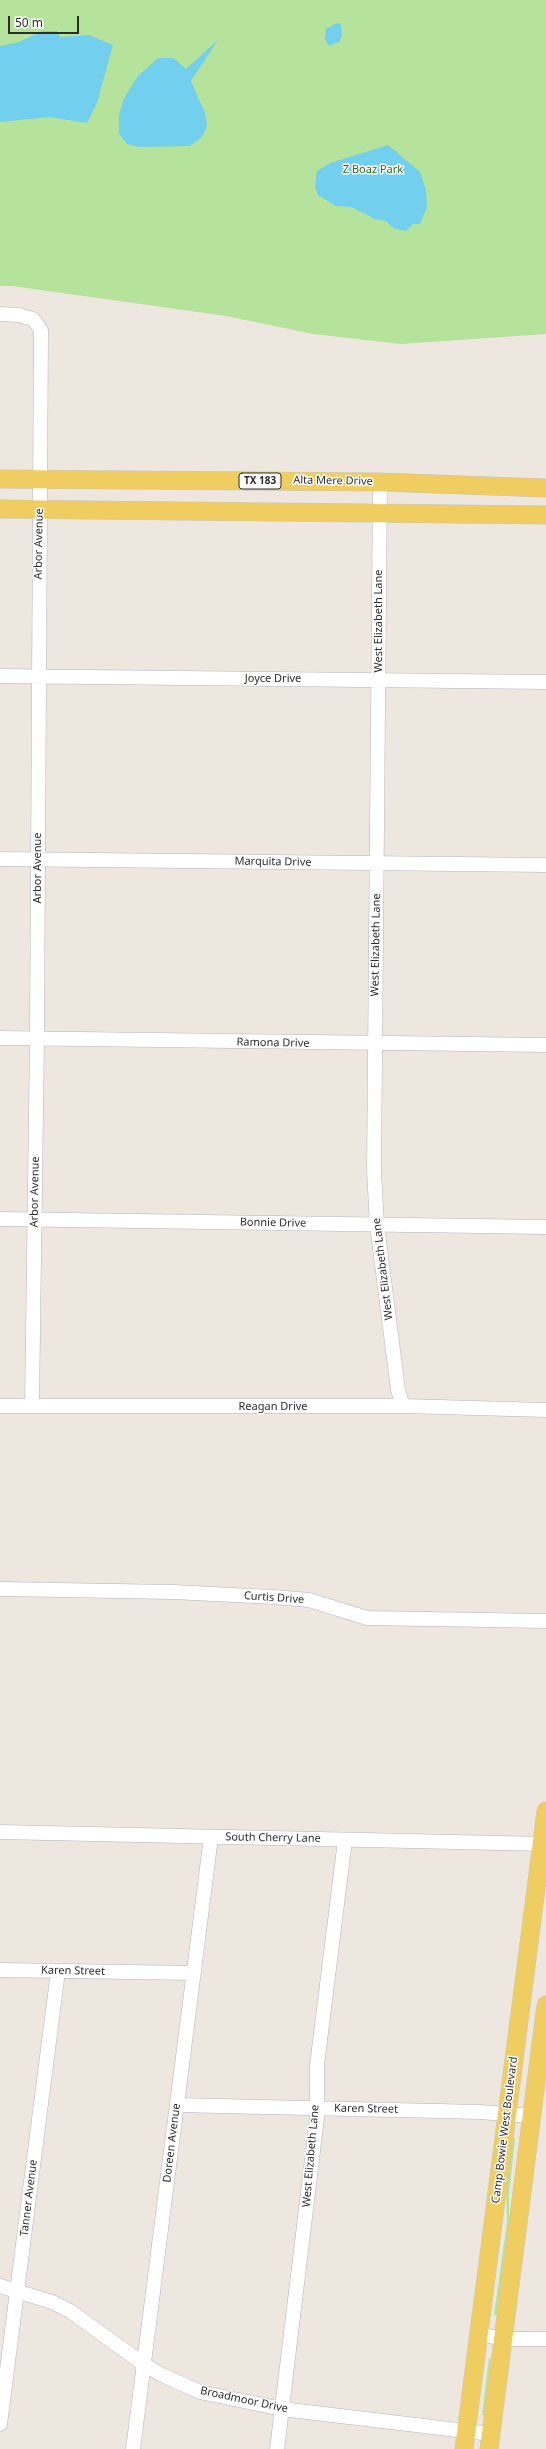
<!DOCTYPE html>
<style>
body{margin:0}
#map{position:relative;width:546px;height:2449px;overflow:hidden;background:#ede7df;font-family:"Noto Sans",sans-serif}
canvas{display:block}
.scale{position:absolute;left:8px;top:16px;width:71px;height:18px;box-sizing:border-box;border:2px solid #2c2c2c;border-top:0;padding-left:5px;font-size:12px;line-height:14px;white-space:nowrap;color:#2c2c2c;-webkit-text-stroke:3px #fff;paint-order:stroke}
</style>
<div id="map">
<canvas width="546" height="2449"></canvas>
<div class="scale">50 m</div>
</div>
<script>
const c = document.querySelector('canvas').getContext('2d');
c.lineJoin = 'round';
function paint(path, color) { c.fillStyle = color; c.fill(path, 'evenodd'); }
const poly = rows => new Path2D(rows.map(r => 'M' + r).join(''));
function trace(path, color, width, dash) { c.strokeStyle = color; c.lineWidth = width; c.lineCap = dash ? 'butt' : 'round'; c.setLineDash(dash || []); c.stroke(path); }
function drawText(font, color, halo, rows, align = 'center') {
  c.font = font + ' "Noto Sans",sans-serif'; c.lineWidth = 3; c.setLineDash([]); c.textBaseline = 'middle'; c.strokeStyle = halo; c.fillStyle = color; for (const [text, x, y, turn = 0] of rows) {
    c.save(); c.translate(x, y); c.rotate((+turn || 0) * Math.PI / 180); c.textAlign = isNaN(turn) ? turn : align; if (halo) c.strokeText(text, 0, 0); c.fillText(text, 0, 0); c.restore();
  }
}
const green = poly([
 [0,0,546,0,546,334,401,344,313,334,226,316,12,286,0,286],
 [513,2138,515,2138,509,2195,509,2224,498,2315,494,2315,507,2222,506,2187],
 [489,2358,492,2359,485,2415,482,2415]
]);
const water = poly([
 [337,23,341,24,342,35,339,42,329,46,325,39,326,29],
 [42,31,57,31,60,37,89,35,113,45,97,103,87,123,49,117,0,122,0,46,19,42],
 [218,40,191,81,205,113,207,126,202,137,190,146,138,147,127,144,119,134,119,115,124,98,138,76,158,58,173,58,186,69],
 [388,145,420,172,426,190,427,207,420,224,413,224,406,231,393,228,386,221,375,219,351,207,336,206,318,195,315,186,317,171,330,163]
]);
const minor = poly([
 [0,314,19,315,33,319,41,330,37,1038,32,1406],
 [380,482,374,1170,377,1225,398,1390,403,1406],
 [0,676,546,682],
 [0,859,546,865],
 [0,1038,546,1045],
 [0,1219,546,1227],
 [0,1406,403,1406,546,1410],
 [0,1589,173,1592,274,1597,309,1600,367,1618,546,1621],
 [0,1832,546,1844],
 [0,1970,193,1973],
 [177,2105,480,2112,532,2116],
 [0,2286,52,2302,70,2311,145,2365,162,2375,200,2392,282,2409,491,2434],
 [479,2334,503,2339,546,2339],
 [0,2424,58,1971],
 [133,2449,211,1837],
 [277,2449,317,2118,317,2065,345,1840]
]);
const major = poly([
 [0,479,380,482,546,488],
 [0,509,546,515],
 [464,2449,546,1811],
 [489,2449,546,2005]
]);
const shields = [
 [260,481,42]
];
const shieldNames = [
 ["TX 183",260,481]
];
const parkNames = [
 ["Z Boaz Park",373,170]
];
const streetNames = [
 ["Alta Mere Drive",333,481,1],
 ["Arbor Avenue",39,544,-89],
 ["West Elizabeth Lane",379,621,-90],
 ["Joyce Drive",273,679],
 ["Marquita Drive",273,862,1],
 ["Arbor Avenue",38,868,-90],
 ["West Elizabeth Lane",376,945,-89],
 ["Ramona Drive",273,1043,1],
 ["Arbor Avenue",35,1192,-89],
 ["Bonnie Drive",273,1223,1],
 ["West Elizabeth Lane",383,1269,-97],
 ["Reagan Drive",273,1407],
 ["Curtis Drive",274,1598,4],
 ["South Cherry Lane",273,1838,1],
 ["Karen Street",73,1971,1],
 ["Karen Street",366,2109,1],
 ["Camp Bowie West Boulevard",505,2130,-83],
 ["Doreen Avenue",172,2143,-83],
 ["West Elizabeth Lane",311,2156,-85],
 ["Tanner Avenue",29,2198,-83],
 ["Broadmoor Drive",244,2400,12]
];
paint(green, '#b5e39b');
paint(water, '#73cfee');
trace(minor, '#b2b5bf', 15);
trace(major, '#c8c8c8', 19);
trace(minor, '#fff', 14);
trace(major, '#f0cd61', 18);
for (const [x, y, w] of shields) { const box = new Path2D(); box.roundRect(x - w / 2, y - 8, w, 16, 3); c.fillStyle = '#fff'; c.fill(box); trace(box, '#2c2c2c', 1); }
drawText('bold 10px', '#2c2c2c', null, shieldNames);
drawText('11px', '#2d6a1b', '#fff', parkNames);
drawText('11px', '#2c2c2c', '#fff', streetNames);
</script>
